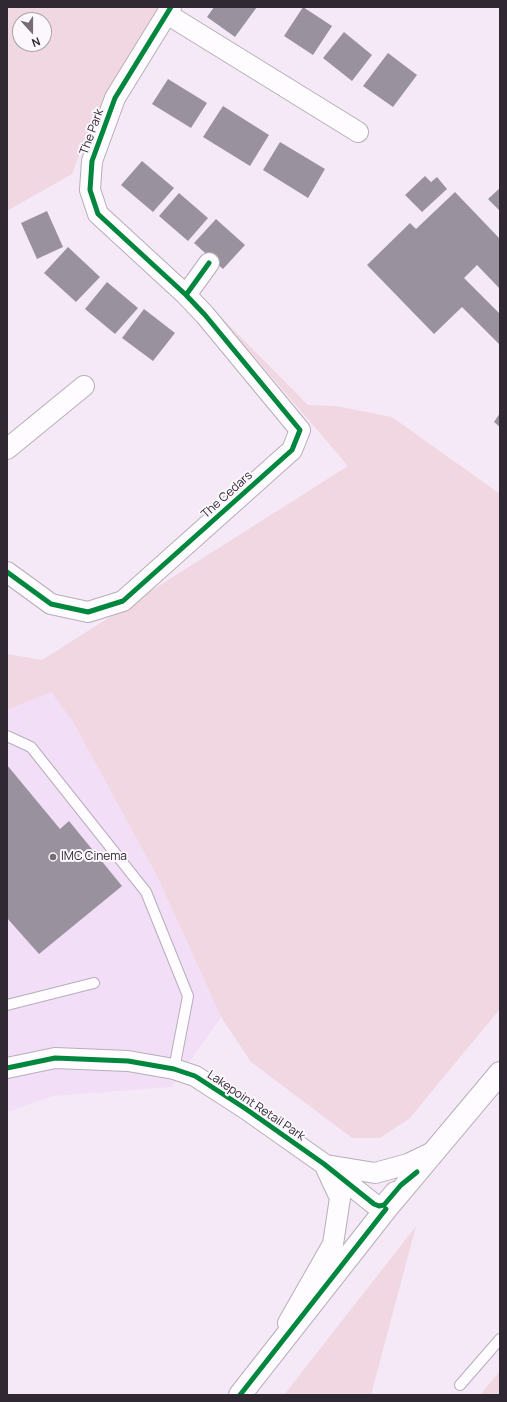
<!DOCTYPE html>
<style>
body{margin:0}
#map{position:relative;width:507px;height:1402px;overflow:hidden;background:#f5e9f8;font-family:Manrope,sans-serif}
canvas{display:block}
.frame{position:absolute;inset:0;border:8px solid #302832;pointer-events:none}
.north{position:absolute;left:12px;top:12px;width:40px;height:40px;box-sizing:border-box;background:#fbf7fc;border:1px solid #aaa4ab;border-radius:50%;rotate:159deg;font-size:11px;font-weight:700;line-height:16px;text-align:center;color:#302832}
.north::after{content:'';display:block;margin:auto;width:14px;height:18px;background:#756c77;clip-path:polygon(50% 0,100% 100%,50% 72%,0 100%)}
</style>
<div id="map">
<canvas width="507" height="1402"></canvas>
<div class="frame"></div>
<div class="north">N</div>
</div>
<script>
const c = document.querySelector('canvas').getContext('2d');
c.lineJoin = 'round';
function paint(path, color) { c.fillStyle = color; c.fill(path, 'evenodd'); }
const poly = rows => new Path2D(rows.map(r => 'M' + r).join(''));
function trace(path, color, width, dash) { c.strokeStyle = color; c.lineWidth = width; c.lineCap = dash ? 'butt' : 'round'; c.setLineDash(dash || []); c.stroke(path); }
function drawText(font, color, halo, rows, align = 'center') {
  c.font = font + ' Manrope,sans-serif'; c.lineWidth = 4; c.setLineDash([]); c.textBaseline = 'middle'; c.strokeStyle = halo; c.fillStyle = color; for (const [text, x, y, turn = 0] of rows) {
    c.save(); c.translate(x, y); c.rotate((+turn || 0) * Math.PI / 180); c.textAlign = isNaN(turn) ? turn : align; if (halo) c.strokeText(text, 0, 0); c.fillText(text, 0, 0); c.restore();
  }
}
const built = poly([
 [51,692,73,722,158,878,221,1017,172,1087,53,1096,7,1112,7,710]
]);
const green = poly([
 [7,7,158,7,101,106,80,153,72,174,7,211],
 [20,20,44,20,44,44,20,44],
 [215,311,308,405,336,406,392,417,500,494,500,1009,409,1119,380,1138,352,1138,251,1062,221,1017,158,878,73,722,51,692,7,710,7,654,42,660,348,466],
 [416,1226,371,1395,284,1395],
 [500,1371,500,1395,480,1395]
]);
const building = poly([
 [214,7,257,7,235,37,207,17],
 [303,7,332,26,313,55,284,36],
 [344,32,372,55,352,81,323,58],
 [388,53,417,75,393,107,363,86],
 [168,79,207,103,191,128,152,104],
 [223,106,269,135,250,166,203,137],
 [280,142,325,169,308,198,263,170],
 [142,161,174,188,153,212,121,185],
 [425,176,431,182,437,177,447,189,422,212,405,195],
 [500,188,500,211,488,199],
 [455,192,500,239,500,289,477,265,464,278,500,314,500,345,462,307,434,334,367,265,410,223,416,229],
 [179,193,208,218,188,241,159,216],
 [47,211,63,247,37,259,21,223],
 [216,219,245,245,223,269,194,243],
 [68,247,100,277,76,302,44,273],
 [107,282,138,308,115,334,85,309],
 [144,309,175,333,153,361,122,338],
 [500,413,500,427,494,422],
 [7,765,60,829,69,821,122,886,39,954,7,918]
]);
const lane = poly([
 [7,736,31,747,146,892,188,996,174,1069],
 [7,1005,94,983],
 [460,1385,500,1339]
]);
const street = poly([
 [171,7,115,98,92,161,90,190,98,214,186,295,209,263],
 [167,14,358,132],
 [7,449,84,386],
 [7,572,51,604,88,612,123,601,292,450,300,430,205,315,186,295],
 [7,1068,55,1058,128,1061,174,1069,195,1076,246,1109,324,1164,374,1204,379,1206,384,1205,395,1192],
 [326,1165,375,1173,408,1164,433,1152],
 [288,1323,333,1244,340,1198,326,1168]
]);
const secondary = poly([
 [240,1395,386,1209,500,1073]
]);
const cycleway = poly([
 [171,7,115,98,92,161,90,190,98,214,186,295,209,263],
 [7,572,51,604,88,612,123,601,292,450,300,430,205,315,186,295],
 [7,1068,55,1058,128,1061,174,1069,195,1076,246,1109,324,1164,374,1204,379,1206,384,1205,401,1185,417,1172],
 [240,1395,386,1209]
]);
const markers = [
 [53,857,4,"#756c77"]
];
const streetNames = [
 ["The Park",92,132,-70],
 ["The Cedars",227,495,-42],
 ["Lakepoint Retail Park",256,1106,34]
];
const poiNames = [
 ["IMC Cinema",61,857]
];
paint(built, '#f2def7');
paint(green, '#f1d7e1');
paint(building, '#99929e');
trace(lane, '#b6aeb9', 12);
trace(street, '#b6aeb9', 22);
trace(secondary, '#b6aeb9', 24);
trace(lane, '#fefcfe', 10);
trace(street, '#fefcfe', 20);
trace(secondary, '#fefcfe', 22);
trace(cycleway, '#00873e', 5);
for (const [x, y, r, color] of markers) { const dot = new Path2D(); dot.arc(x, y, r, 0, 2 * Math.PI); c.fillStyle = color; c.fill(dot); trace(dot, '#fbf7fc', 1.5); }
drawText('12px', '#302832', '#fbf7fc', streetNames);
drawText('12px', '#302832', '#fbf7fc', poiNames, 'left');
</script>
